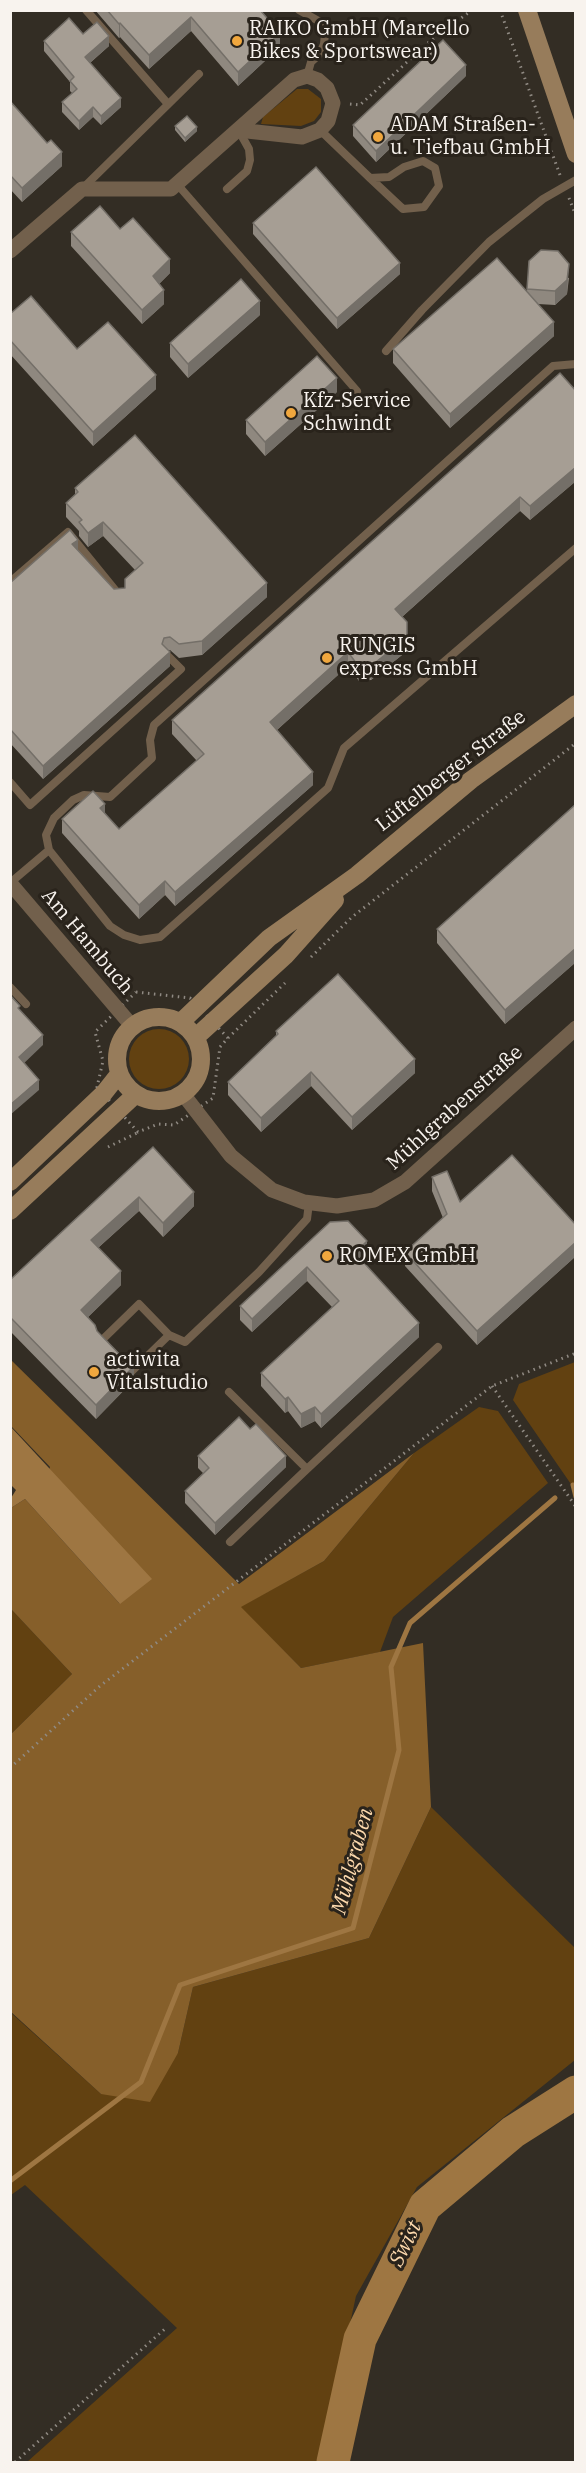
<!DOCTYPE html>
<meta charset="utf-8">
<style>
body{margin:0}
#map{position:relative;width:586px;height:2473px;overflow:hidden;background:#332d24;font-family:"IBM Plex Serif",serif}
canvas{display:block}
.frame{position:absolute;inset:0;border:12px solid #f8f3ee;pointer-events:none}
</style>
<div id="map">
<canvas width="586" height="2473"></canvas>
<div class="frame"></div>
</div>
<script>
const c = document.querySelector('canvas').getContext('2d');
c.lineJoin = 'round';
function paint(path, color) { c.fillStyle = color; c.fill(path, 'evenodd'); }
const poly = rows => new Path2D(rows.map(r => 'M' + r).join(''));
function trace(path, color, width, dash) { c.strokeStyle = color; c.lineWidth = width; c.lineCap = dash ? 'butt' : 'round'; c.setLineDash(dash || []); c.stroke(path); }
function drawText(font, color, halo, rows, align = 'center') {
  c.font = font + ' "IBM Plex Serif",serif'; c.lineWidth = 6; c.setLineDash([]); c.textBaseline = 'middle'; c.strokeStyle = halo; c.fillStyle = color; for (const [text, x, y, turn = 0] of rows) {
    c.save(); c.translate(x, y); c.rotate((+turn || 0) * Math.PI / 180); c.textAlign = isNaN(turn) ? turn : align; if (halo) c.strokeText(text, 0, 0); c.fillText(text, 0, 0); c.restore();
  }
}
const green = poly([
 [297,89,308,89,321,99,321,112,314,121,301,126,261,124,263,117],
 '129 1059a30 30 0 1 1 60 0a30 30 0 1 1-60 0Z',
 [575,1362,575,1490,513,1400,519,1384],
 [479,1407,498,1411,548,1483,393,1617,380,1652,301,1668,240,1607,324,1561,414,1453],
 [11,1609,72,1674,11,1734],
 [431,1807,575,1948,575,2060,417,2187,356,2296,320,2462,27,2462,177,2328,25,2185,11,2195,10,2012,101,2094,178,2053,193,1987,369,1938]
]);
const forest = poly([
 [10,1359,239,1584,414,1453,324,1561,241,1607,301,1668,423,1643,431,1807,369,1938,193,1987,178,2053,150,2102,101,2094,11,2012,11,1734,72,1674,11,1609,11,1508,25,1499,120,1604,49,1470,50,1467,11,1426]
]);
const water = poly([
 [10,1426,152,1579,120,1604,25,1499,11,1508,11,1498,16,1490,11,1485]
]);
const stream = poly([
 [573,1485,576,1497],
 [10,2181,141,2082,180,1985,353,1928,399,1750,391,1667,410,1623,555,1498]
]);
const river = poly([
 [333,2462,360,2339,425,2206,513,2132,576,2092]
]);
const path = poly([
 [500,10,560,175],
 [350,104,360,105,429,42,472,10],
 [569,198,576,216],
 [311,957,352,917,576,743],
 [136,992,190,998,228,1038,220,1047,213,1098,174,1125,158,1124,138,1132,97,1087,103,1061,95,1032,136,992],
 [228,1038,285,983],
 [108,1147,137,1133],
 [492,1386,576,1507],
 [10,1768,100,1686,492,1386,576,1353],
 [15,2462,167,2327]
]);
const lane = poly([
 [86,10,168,104],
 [299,10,322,23,325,33,324,44,320,54,311,62,307,76],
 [320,130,370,178,403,209,424,207,439,186,435,168,423,161,404,167,389,177,370,178],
 [177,184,357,391],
 [83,188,199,74],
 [227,189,247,171,250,160,249,149,239,131],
 [386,351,422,310,489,242,543,199,576,180],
 [10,582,68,532,116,591],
 [10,782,30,805,181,669,168,656],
 [49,850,46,835,54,818,73,800,84,795,110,797,152,758,150,740,154,725,553,366,576,364],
 [10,883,49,850,110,926,124,935,140,940,160,937,328,788,344,748,576,548],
 [10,987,26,1004],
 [105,1344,101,1341,139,1304,169,1335],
 [127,1368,131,1372,169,1335,185,1342,259,1272,307,1219,309,1203],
 [229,1392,307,1469,438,1347],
 [230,1542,307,1469]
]);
const street = poly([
 [10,251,82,189,171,189,294,80,307,76,318,80,327,88,333,103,328,121,320,130,302,137,238,130],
 [10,883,132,1026],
 [183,1094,231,1156,272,1190,304,1202,337,1206,374,1200,405,1182,576,1028]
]);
const secondary = poly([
 [527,10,576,154],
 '117 1059a42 42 0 1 1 84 0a42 42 0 1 1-84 0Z',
 [181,1022,269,938,357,875,471,780,576,704],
 [196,1037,286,955,335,900],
 [10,1182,104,1093,119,1074],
 [10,1211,135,1095]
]);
const wall = poly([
 [95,10,260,10,280,47,238,86,191,31,149,69,120,37,119,38],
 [83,34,109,46,90,63,121,107,101,125,93,117,79,130,62,112,62,102,72,93,70,91,70,82,44,51,44,41],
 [466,76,376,162,353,136,353,125],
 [10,101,47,143,62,166,22,202,10,189],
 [175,126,197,131,185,142,175,130],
 [253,223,400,274,337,329,253,234],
 [120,229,170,273,159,284,164,304,142,324,71,246,71,232],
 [529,261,569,278,567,294,555,305,538,304,554,336,450,428,393,363,393,349,527,291],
 [10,314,77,349,156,389,93,446,10,354],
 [260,315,188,378,170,357,170,343],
 [576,391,576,481,530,520,520,511,402,617,407,651,371,680,359,681,348,666,277,730,313,785,175,906,165,895,139,919,62,833,62,819,105,814,119,829,197,761,172,734,172,720],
 [337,392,265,456,246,434,246,420],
 [75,488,267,597,202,655,179,658,170,650,168,651,170,666,43,779,10,743,10,583,78,550,114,589,125,588,135,570,103,536,88,547,79,536,79,531,66,517,66,503,75,495],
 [576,804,576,962,505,1024,437,943,437,929],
 [276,1031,415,1073,352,1130,311,1086,261,1132,228,1095,228,1082,276,1036],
 [153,1147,194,1206,163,1237,139,1211,98,1248,121,1285,88,1317,97,1331,134,1380,96,1419,10,1331,10,1280],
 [432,1177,460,1202,576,1225,576,1256,477,1345,405,1266,405,1252,443,1218,432,1191],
 [330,1222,367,1255,362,1260,419,1337,321,1428,315,1421,301,1428,288,1411,285,1413,261,1386,261,1373,332,1307,307,1281,252,1332,240,1320,240,1306],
 [198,1456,286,1467,215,1535,185,1503,185,1491,204,1474,198,1468]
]);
const shadedWall = poly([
 [191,17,191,31,149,69,149,55],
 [120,23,120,37,119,38,119,24],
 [280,33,280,47,238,86,238,72],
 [109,36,109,46,85,67,85,57],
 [466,65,466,76,376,162,376,151],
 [121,98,121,107,101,125,101,116],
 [93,107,93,117,79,130,79,121],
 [197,127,197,131,185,142,185,138],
 [62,152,62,166,22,202,22,188],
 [170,259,170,273,153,290,153,276],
 [400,263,400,274,337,329,337,318],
 [569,264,567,294,555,305,555,291],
 [164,290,164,304,142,324,142,310],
 [260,301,260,315,188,378,188,364],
 [554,322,554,336,450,428,450,414],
 [156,375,156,389,93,446,93,432],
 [337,378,337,392,265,456,265,442],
 [576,467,576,481,530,520,530,506],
 [520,497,520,511,395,623,395,609],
 [103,522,103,536,88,547,88,533],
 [78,540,78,554,72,544],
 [267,583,267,597,202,655,202,641],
 [407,637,407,651,371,680,371,666],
 [170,652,170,666,43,779,43,766],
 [348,652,348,666,270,736,270,722],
 [313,772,313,785,175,906,175,892],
 [105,804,105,818,100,808],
 [165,881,165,895,139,919,139,905],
 [576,948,576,962,505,1024,505,1010],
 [43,1035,43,1045,19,1068,19,1057],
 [415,1059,415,1073,352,1130,352,1117],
 [311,1072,311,1086,261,1132,261,1118],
 [39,1080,39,1090,10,1115,10,1105],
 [194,1192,194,1206,163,1237,163,1223],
 [139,1197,139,1211,91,1254,91,1240],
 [367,1241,367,1255,355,1267,355,1253],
 [576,1242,576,1256,477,1345,477,1331],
 [307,1267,307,1281,252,1332,252,1319],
 [121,1271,121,1285,81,1324,81,1310],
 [419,1323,419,1337,321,1428,321,1414],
 [134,1366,134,1380,96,1419,96,1405],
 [288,1397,288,1411,285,1413,285,1399],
 [315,1407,315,1421,301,1428,301,1414],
 [286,1456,286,1467,215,1535,215,1523]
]);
const building = poly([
 [107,10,260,10,280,33,238,72,191,17,149,55,120,23,119,24,107,10],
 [69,18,83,34,97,22,109,36,85,57,121,98,101,116,93,107,79,121,62,102,77,89,70,81,74,77,44,41,69,18],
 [443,40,466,65,376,151,353,125,443,40],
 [10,101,47,143,51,140,62,152,22,188,10,175,10,101],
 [187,116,197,127,185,138,175,126,187,116],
 [316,167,400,263,337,318,253,223,316,167],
 [100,206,120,229,133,218,170,259,153,276,164,290,142,310,71,232,100,206],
 [541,250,558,251,569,264,567,280,555,291,527,289,529,261,541,250],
 [497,258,554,322,450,414,393,349,497,258],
 [241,279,260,301,188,364,170,343,241,279],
 [31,296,77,349,108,322,156,375,93,432,10,340,10,314,31,296],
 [317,356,337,378,265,442,246,420,317,356],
 [560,373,576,391,576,467,530,506,520,497,395,609,407,622,407,637,371,666,359,667,348,652,270,722,313,772,175,892,165,881,139,905,62,819,93,791,105,804,100,808,119,829,204,754,172,720,560,373],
 [135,435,267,583,202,641,179,644,170,637,164,638,162,644,170,652,43,766,10,729,10,583,70,530,78,540,72,544,114,589,125,588,125,579,143,563,103,522,88,533,79,522,82,520,66,503,78,492,75,488,135,435],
 [576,804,576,948,505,1010,437,929,576,804],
 [338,974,415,1059,352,1117,311,1072,261,1118,228,1082,278,1034,276,1031,338,974],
 [10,995,20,1006,18,1008,43,1035,19,1057,39,1080,10,1105,10,995],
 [153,1147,194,1192,163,1223,139,1197,91,1240,121,1271,81,1310,95,1325,97,1331,127,1362,134,1366,96,1405,10,1317,10,1280,153,1147],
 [512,1155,576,1225,576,1242,477,1331,405,1252,447,1214,432,1177,447,1171,460,1202,512,1155],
 [348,1221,367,1241,355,1253,419,1323,321,1414,315,1407,301,1414,288,1397,285,1399,261,1373,339,1301,307,1267,252,1319,240,1306,330,1222,348,1221],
 [239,1417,250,1429,256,1424,286,1456,215,1523,185,1491,209,1468,198,1456,239,1417]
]);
const markers = [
 [237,41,6,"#f0a73e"],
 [378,137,6,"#f0a73e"],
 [291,413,6,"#f0a73e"],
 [327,658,6,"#f0a73e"],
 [327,1256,6,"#f0a73e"],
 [94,1372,6,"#f0a73e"]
];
const poiNames = [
 ["RAIKO GmbH (Marcello",249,29],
 ["Bikes & Sportswear)",249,52],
 ["ADAM Straßen-",390,125],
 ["u. Tiefbau GmbH",390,148],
 ["Kfz-Service",303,401],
 ["Schwindt",303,424],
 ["RUNGIS",339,646],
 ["express GmbH",339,669],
 ["ROMEX GmbH",339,1256],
 ["actiwita",106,1360],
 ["Vitalstudio",106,1383]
];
const streetNames = [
 ["Lüftelberger Straße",451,771,-38],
 ["Am Hambuch",87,942,50],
 ["Mühlgrabenstraße",455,1108,-42]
];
const waterNames = [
 ["Mühlgraben",353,1861,-75],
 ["Swist",406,2244,-64]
];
paint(green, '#624111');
paint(forest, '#865f2a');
paint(water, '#9e7642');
trace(stream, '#9e7642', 5);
trace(river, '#9e7642', 33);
trace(path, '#908a83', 3, [1.5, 4.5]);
trace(lane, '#72604c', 8);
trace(street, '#72604c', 15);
trace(secondary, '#977c5b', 18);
paint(wall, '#8f887f');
paint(shadedWall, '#746f68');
paint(building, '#a69e94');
trace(building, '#746f68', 1.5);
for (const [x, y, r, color] of markers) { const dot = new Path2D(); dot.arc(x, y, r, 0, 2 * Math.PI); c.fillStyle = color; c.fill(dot); trace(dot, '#29231b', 2); }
drawText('20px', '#f8f3ee', '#29231b', poiNames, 'left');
drawText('20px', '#f8f3ee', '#29231b', streetNames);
drawText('italic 21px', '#fdd9ad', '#29231b', waterNames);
</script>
